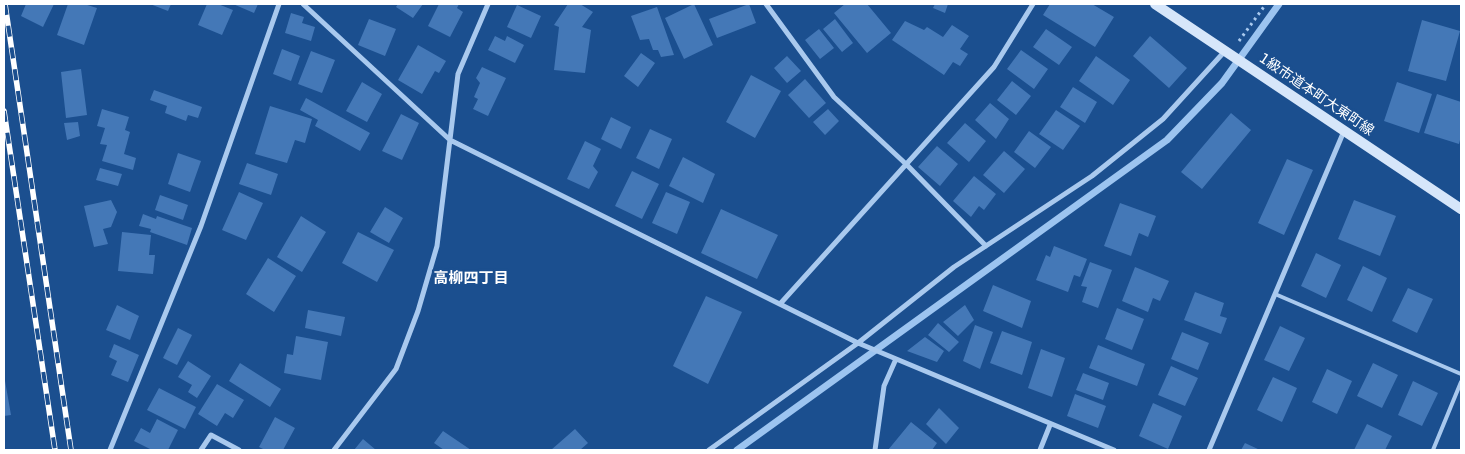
<!DOCTYPE html>
<meta charset="utf-8">
<style>
body{margin:0}
#map{position:relative;width:1465px;height:454px;overflow:hidden;background:#1b4f8f;font-family:"DejaVu Sans",sans-serif}
canvas{display:block}
.frame{position:absolute;inset:0;border:5px solid #fff;pointer-events:none}
</style>
<div id="map">
<canvas width="1465" height="454"></canvas>
<div class="frame"></div>
</div>
<script>
const c = document.querySelector('canvas').getContext('2d');
c.lineJoin = 'round';
const poly = rows => new Path2D(rows.map(r => 'M' + r).join(''));
function trace(path, color, width, dash) { c.strokeStyle = color; c.lineWidth = width; c.lineCap = dash ? 'butt' : 'round'; c.setLineDash(dash || []); c.stroke(path); }
function paint(path, color) { c.fillStyle = color; c.fill(path, 'evenodd'); }
function drawText(font, color, halo, rows, align = 'center') {
  c.font = font + ' "DejaVu Sans","Noto Sans JP",sans-serif'; c.lineWidth = 5; c.setLineDash([]); c.textBaseline = 'middle'; c.strokeStyle = halo; c.fillStyle = color; for (const [text, x, y, turn = 0] of rows) {
    c.save(); c.translate(x, y); c.rotate((+turn || 0) * Math.PI / 180); c.textAlign = isNaN(turn) ? turn : align; if (halo) c.strokeText(text, 0, 0); c.fillText(text, 0, 0); c.restore();
  }
}
const stream = poly([
 [737,450,1167,140,1222,83,1279,4]
]);
const building = poly([
 [26,4,54,4,43,27,21,16],
 [68,4,84,4,97,8,84,45,57,35],
 [150,4,171,4,168,11],
 [207,4,218,4,233,10,222,35,198,25],
 [233,4,258,4,254,13],
 [398,4,423,4,413,18,396,7],
 [439,4,459,4,457,8,463,12,450,37,428,26],
 [568,4,580,4,593,12,582,27,591,30,585,73,554,70,559,27,554,25],
 [694,4,713,45,684,59,665,18],
 [749,4,756,23,717,38,709,19],
 [845,4,867,4,891,33,867,53,834,13],
 [935,4,948,4,945,13,933,8],
 [1050,4,1092,4,1114,17,1095,47,1043,15],
 [517,5,541,16,531,38,507,27],
 [657,7,674,55,661,57,658,50,653,50,649,39,640,40,631,16],
 [291,13,304,17,302,23,315,27,311,41,285,33],
 [369,19,396,29,385,56,358,45],
 [835,19,853,43,842,52,823,29],
 [1422,20,1460,31,1446,81,1408,71],
 [905,21,924,30,927,27,943,37,952,25,969,36,960,49,968,54,960,66,953,62,944,75,892,40],
 [819,29,834,48,820,59,805,40],
 [1046,29,1072,47,1059,65,1033,47],
 [495,36,505,41,507,36,524,45,515,63,488,50],
 [1150,36,1187,68,1169,88,1133,56],
 [418,45,446,61,439,73,435,71,422,94,398,80],
 [282,49,300,56,291,81,273,74],
 [1021,50,1048,69,1034,89,1007,69],
 [311,51,335,60,322,93,298,84],
 [641,53,655,63,638,87,624,76],
 [787,56,801,71,787,83,774,68],
 [1096,56,1130,80,1113,105,1079,81],
 [482,67,506,78,488,116,473,109,478,99,474,97,480,83,476,78],
 [81,69,87,115,66,118,61,72],
 [751,75,781,91,755,138,726,122],
 [805,79,826,103,809,118,788,95],
 [1012,81,1031,96,1016,115,997,100],
 [362,82,382,94,367,122,346,111],
 [1397,82,1432,94,1419,133,1384,121],
 [1073,87,1097,102,1085,123,1060,107],
 [154,90,202,107,198,118,188,115,186,121,165,113,167,106,150,100],
 [1437,94,1461,102,1461,136,1459,144,1424,133],
 [306,98,370,133,360,151,315,126,318,120,300,110],
 [990,103,1009,119,996,139,975,120],
 [270,106,312,119,305,143,295,140,287,163,255,154],
 [102,109,129,117,125,130,130,132,124,154,136,158,133,170,102,161,107,145,100,144,105,128,97,126],
 [828,109,839,121,825,135,813,122],
 [1056,110,1080,126,1063,150,1039,134],
 [1231,113,1251,130,1202,189,1181,172],
 [401,114,419,123,402,160,382,151],
 [611,117,631,127,621,149,601,139],
 [78,122,80,136,67,140,64,123],
 [965,123,986,141,969,162,947,143],
 [650,129,672,139,659,169,636,158],
 [1029,131,1051,147,1035,168,1014,152],
 [585,141,601,149,593,166,598,172,589,189,567,179],
 [937,146,958,164,940,186,918,167],
 [1004,151,1025,169,1004,193,983,175],
 [178,153,201,161,190,192,168,184],
 [683,157,715,174,703,203,669,186],
 [1287,159,1313,170,1284,235,1258,223],
 [247,163,278,174,271,195,239,184],
 [100,168,122,174,118,186,96,180],
 [632,171,659,184,642,219,615,206],
 [974,176,996,194,984,210,979,206,971,217,953,201],
 [239,192,263,203,246,240,222,230],
 [666,192,690,202,677,234,652,223],
 [160,195,188,205,183,220,155,210],
 [111,200,117,212,111,227,103,229,108,244,94,247,84,206],
 [1354,200,1396,216,1380,256,1338,239],
 [1120,203,1156,216,1148,237,1139,233,1131,256,1104,246],
 [385,207,403,218,389,243,370,232],
 [721,209,778,235,757,279,701,253],
 [143,214,156,219,157,216,192,228,187,245,150,232,151,229,139,226],
 [301,216,326,232,302,272,277,257],
 [122,232,151,235,149,255,155,255,153,274,118,271],
 [358,232,394,250,377,282,342,263],
 [1054,246,1087,259,1080,277,1074,275,1068,292,1036,280,1046,255,1050,257],
 [1316,253,1341,265,1326,298,1301,286],
 [268,258,296,276,274,312,246,294],
 [1090,262,1112,270,1098,308,1082,302,1087,287,1081,286],
 [1363,266,1387,278,1372,312,1347,300],
 [1135,267,1169,281,1160,301,1153,298,1148,312,1122,301],
 [993,285,1031,301,1022,328,983,311],
 [1408,288,1433,299,1417,333,1392,321],
 [1195,292,1224,303,1220,316,1227,318,1221,334,1184,320],
 [706,296,742,312,708,384,673,366],
 [117,305,139,316,130,340,106,330],
 [965,305,974,320,958,336,943,322],
 [1117,308,1144,319,1132,350,1105,339],
 [308,310,345,317,341,336,305,328],
 [938,323,959,342,949,352,928,335],
 [975,325,993,332,980,369,963,361],
 [1280,326,1305,338,1289,371,1264,360],
 [178,328,192,335,177,365,163,358],
 [1002,331,1032,342,1022,375,990,363],
 [1182,332,1209,343,1198,370,1171,359],
 [296,336,328,342,321,380,284,373,287,354,293,355],
 [925,337,944,351,937,362,907,351],
 [114,344,139,355,128,382,111,375,117,361,109,357],
 [1098,345,1145,364,1137,386,1089,368],
 [1041,349,1065,358,1052,397,1028,388],
 [188,361,211,376,197,398,188,392,192,385,178,377],
 [240,363,281,389,270,407,229,381],
 [1373,363,1398,375,1382,408,1357,396],
 [1171,366,1198,378,1185,406,1158,395],
 [1327,369,1352,381,1337,414,1312,402],
 [1083,373,1109,383,1103,400,1076,390],
 [4,375,11,415,4,416],
 [1273,377,1297,388,1282,422,1257,410],
 [1413,381,1438,393,1422,426,1398,415],
 [217,384,244,400,233,418,225,413,217,426,198,414],
 [159,388,196,407,185,429,147,410],
 [1075,394,1106,406,1098,428,1067,416],
 [1153,403,1182,416,1168,449,1139,436],
 [939,408,959,428,946,444,926,424],
 [275,417,295,428,283,450,265,450,259,447],
 [157,419,178,430,168,450,152,450,134,441,141,428,150,433],
 [911,422,937,443,932,450,888,450],
 [1367,424,1392,436,1385,450,1354,450],
 [575,429,588,443,580,450,551,450],
 [443,431,471,450,444,450,434,443],
 [363,439,376,450,354,450],
 [1245,443,1260,450,1241,450]
]);
const path = poly([
 [1239,41,1266,4]
]);
const lane = poly([
 [1275,294,1461,374],
 [1433,450,1461,382]
]);
const street = poly([
 [303,4,450,140,858,343,1114,450],
 [766,4,834,97,907,165,986,246],
 [780,304,994,67,1033,4],
 [110,450,201,226,279,4],
 [201,450,211,435,239,450],
 [334,450,396,369,418,311,437,246,458,74,488,4],
 [709,450,858,343,954,267,1092,176,1163,119,1225,51],
 [875,450,884,386,896,359],
 [1040,450,1050,425],
 [1209,450,1344,131]
]);
const secondary = poly([
 [1155,4,1461,209]
]);
const rail = poly([
 [5,4,71,450],
 [4,111,55,450]
]);
const streetNames = [
 ["1級市道本町大東町線",1316,95,34]
];
const neighbourhoodNames = [
 ["高柳四丁目",471,279]
];
trace(stream, '#9cc4f0', 7);
paint(building, '#4478b7');
trace(path, '#a9c9ee', 3, [2.5, 4]);
trace(lane, '#a9c9ee', 4);
trace(street, '#a9c9ee', 5);
trace(secondary, '#d6e6fa', 10);
trace(rail, '#fff', 5.5);
trace(rail, '#1b4f8f', 4, [11]);
drawText('14px', '#fff', '#1b4f8f', streetNames);
drawText('bold 15px', '#fff', '#1b4f8f', neighbourhoodNames);
</script>
